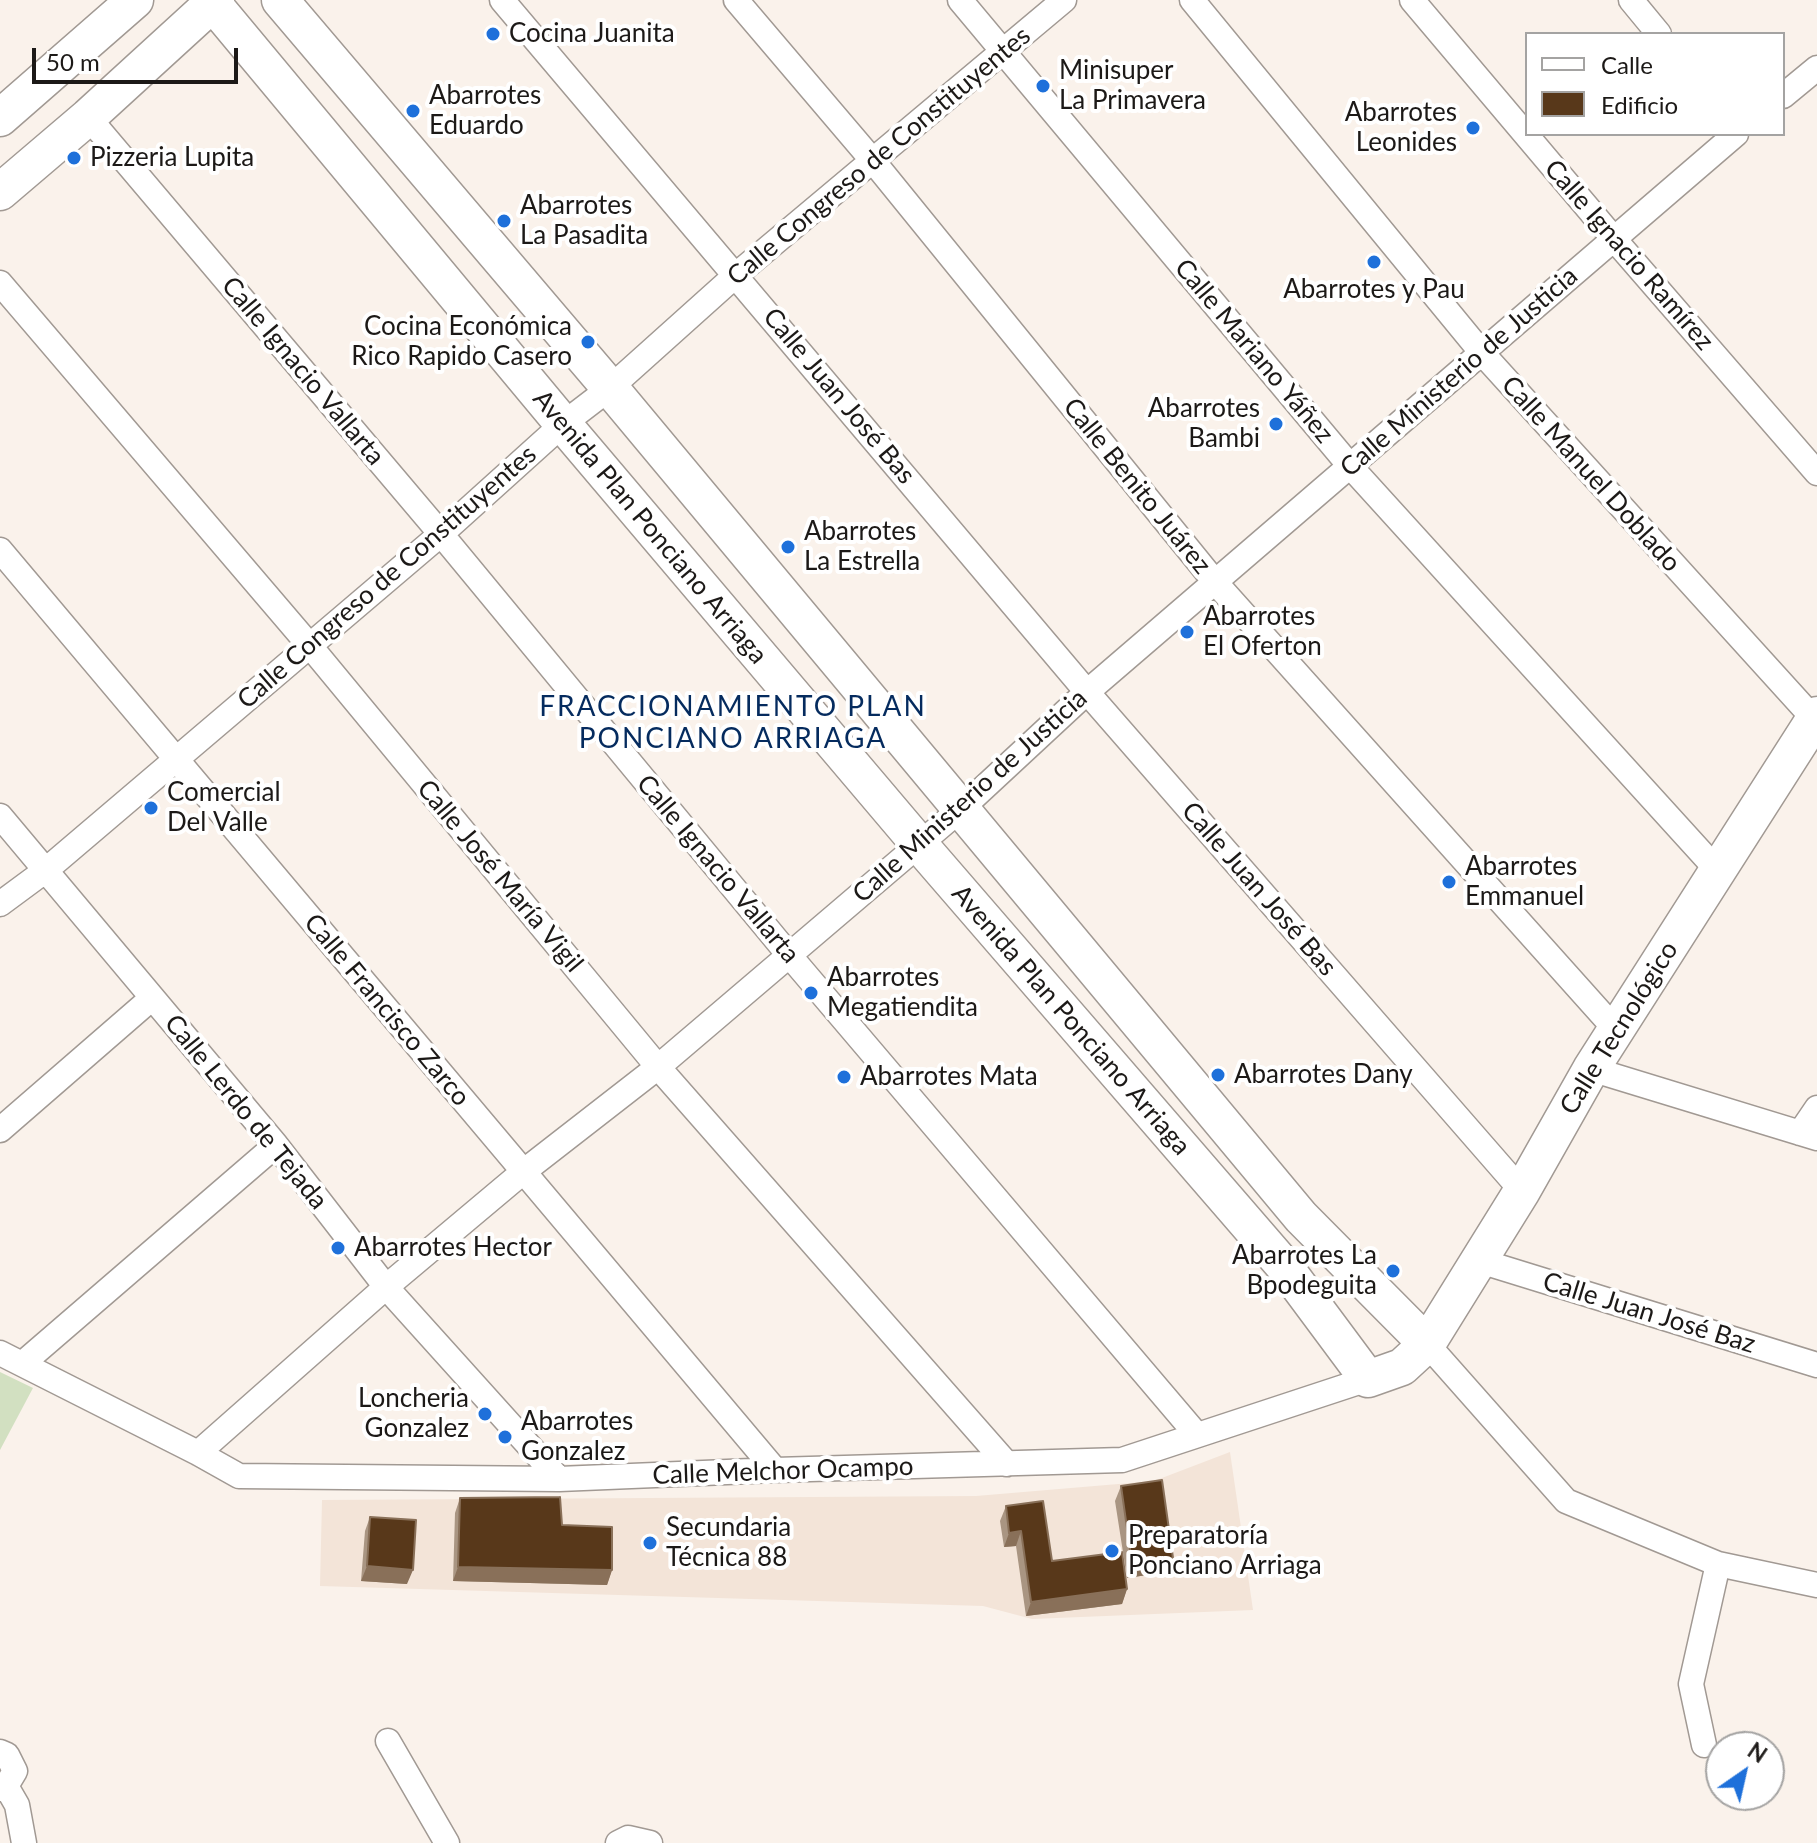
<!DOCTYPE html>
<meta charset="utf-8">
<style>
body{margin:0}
#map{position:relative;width:1817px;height:1843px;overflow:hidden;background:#faf2eb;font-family:Lato,sans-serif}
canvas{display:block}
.legend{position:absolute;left:1525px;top:32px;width:260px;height:104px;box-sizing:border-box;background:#fff;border:2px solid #a4a3a2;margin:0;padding:10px 14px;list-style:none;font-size:24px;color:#1c1917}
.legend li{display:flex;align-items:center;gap:16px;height:40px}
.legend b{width:40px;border:2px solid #a4a3a2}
.north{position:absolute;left:1705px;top:1731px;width:80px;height:80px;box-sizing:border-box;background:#fff;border:2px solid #a4a3a2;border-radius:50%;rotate:34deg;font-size:22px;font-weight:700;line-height:32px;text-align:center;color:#1c1917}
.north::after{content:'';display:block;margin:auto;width:28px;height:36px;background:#1e70da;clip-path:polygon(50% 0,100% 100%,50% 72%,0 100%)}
.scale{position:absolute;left:32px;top:48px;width:206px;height:36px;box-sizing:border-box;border:4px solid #1c1917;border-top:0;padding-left:10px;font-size:24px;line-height:28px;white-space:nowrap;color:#1c1917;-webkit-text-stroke:6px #fff;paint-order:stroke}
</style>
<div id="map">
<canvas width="1817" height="1843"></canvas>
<ul class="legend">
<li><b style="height:10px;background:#fff"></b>Calle</li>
<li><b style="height:22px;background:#58381a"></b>Edificio</li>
</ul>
<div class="north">N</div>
<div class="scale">50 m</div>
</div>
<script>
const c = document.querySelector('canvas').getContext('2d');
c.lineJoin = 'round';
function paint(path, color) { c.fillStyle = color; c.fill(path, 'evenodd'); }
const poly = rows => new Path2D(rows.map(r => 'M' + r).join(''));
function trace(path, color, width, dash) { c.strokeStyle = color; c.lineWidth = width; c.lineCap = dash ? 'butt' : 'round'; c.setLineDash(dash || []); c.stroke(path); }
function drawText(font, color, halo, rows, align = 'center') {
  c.font = font + ' Lato,sans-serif'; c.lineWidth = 8; c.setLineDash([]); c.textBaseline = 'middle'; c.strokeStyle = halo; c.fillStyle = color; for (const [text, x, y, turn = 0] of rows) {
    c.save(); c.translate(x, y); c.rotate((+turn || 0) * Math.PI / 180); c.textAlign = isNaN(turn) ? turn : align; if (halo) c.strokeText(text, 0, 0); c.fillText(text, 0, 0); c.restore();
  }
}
const built = poly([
 [1230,1452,1253,1610,1032,1619,983,1606,320,1586,322,1500,976,1496,1154,1481]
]);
const green = poly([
 [0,1372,33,1388,0,1450]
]);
const street = poly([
 [502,0,1087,692,1522,1191],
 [736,0,873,161,1215,582,1616,1030],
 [960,0,1350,466,1718,871],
 [1192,0,1482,353,1814,719],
 [1412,0,1614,239,1817,473],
 [1631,0,1659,34],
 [1783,96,1817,68],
 [88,117,441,534,789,955,1197,1435],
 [0,283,310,646,658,1067,1007,1464],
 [0,550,775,1470],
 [0,816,276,1145,386,1287,559,1479],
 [0,904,46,870,441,534,563,424,610,388,736,275,1064,0],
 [1591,1069,1817,1138],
 [0,1130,152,998],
 [1800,1133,1817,1108],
 [1480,1261,1817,1365],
 [1427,1344,1566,1501,1718,1564,1817,1585],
 [0,1353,198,1453,239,1476,559,1479,775,1470,1122,1460,1368,1379],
 [22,1364,276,1145],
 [198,1453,386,1287,523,1172,658,1067,962,808,1087,692,1736,134],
 [388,1741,447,1843],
 [1704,1745,1691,1684,1718,1564],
 [0,1752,7,1755,15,1771,6,1786,0,1789],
 [6,1786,17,1805,24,1843],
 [618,1843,628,1838,650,1843]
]);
const secondary = poly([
 [210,0,563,424,919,844,1284,1266,1368,1379,1402,1367,1427,1344,1522,1191,1591,1069,1817,715],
 [280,0,610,388,1301,1217,1427,1344],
 [0,118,135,0],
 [0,192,88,117,216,0]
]);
const wall = poly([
 [1121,1486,1167,1572,1127,1578,1115,1501],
 [460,1498,562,1525,612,1570,607,1585,453,1581,455,1513],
 [1006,1506,1052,1561,1127,1589,1122,1604,1026,1616,1016,1546,1004,1547,1000,1521],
 [370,1517,407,1584,361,1581,365,1531]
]);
const shadedWall = poly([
 [1021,1531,1016,1546,1004,1547,1009,1533],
 [1173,1558,1167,1572,1127,1578,1132,1563],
 [367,1566,413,1570,407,1584,361,1581],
 [458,1567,612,1570,607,1585,453,1581],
 [1127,1589,1122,1604,1026,1616,1031,1602]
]);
const building = poly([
 [1162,1480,1173,1558,1132,1563,1121,1486,1162,1480],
 [560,1497,562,1525,612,1527,612,1570,458,1567,460,1498,560,1497],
 [1043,1501,1052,1561,1122,1552,1127,1589,1031,1602,1021,1531,1009,1533,1006,1506,1043,1501],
 [370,1517,416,1520,413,1570,367,1566,370,1517]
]);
const markers = [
 [493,34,8,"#1e70da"],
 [1043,86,8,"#1e70da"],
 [413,111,8,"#1e70da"],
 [1473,128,8,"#1e70da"],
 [74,158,8,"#1e70da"],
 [504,221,8,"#1e70da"],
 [1374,262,8,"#1e70da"],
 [588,342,8,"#1e70da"],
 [1276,424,8,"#1e70da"],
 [788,547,8,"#1e70da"],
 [1187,632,8,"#1e70da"],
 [151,808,8,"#1e70da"],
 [1449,882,8,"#1e70da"],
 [811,993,8,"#1e70da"],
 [1218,1075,8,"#1e70da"],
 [844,1077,8,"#1e70da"],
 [338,1248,8,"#1e70da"],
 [1393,1271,8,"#1e70da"],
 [485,1414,8,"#1e70da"],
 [505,1437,8,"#1e70da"],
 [650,1543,8,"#1e70da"],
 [1112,1551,8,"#1e70da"]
];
const poiNames = [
 ["Cocina Juanita",509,34],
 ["Minisuper",1059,71],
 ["La Primavera",1059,101],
 ["Abarrotes",429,96],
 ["Eduardo",429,126],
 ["Abarrotes",1457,113,"right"],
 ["Leonides",1457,143,"right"],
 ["Pizzeria Lupita",90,158],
 ["Abarrotes",520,206],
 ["La Pasadita",520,236],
 ["Abarrotes y Pau",1374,290,"center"],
 ["Cocina Económica",572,327,"right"],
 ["Rico Rapido Casero",572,357,"right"],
 ["Abarrotes",1260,409,"right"],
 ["Bambi",1260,439,"right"],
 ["Abarrotes",804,532],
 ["La Estrella",804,562],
 ["Abarrotes",1203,617],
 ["El Oferton",1203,647],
 ["Comercial",167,793],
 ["Del Valle",167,823],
 ["Abarrotes",1465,867],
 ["Emmanuel",1465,897],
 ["Abarrotes",827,978],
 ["Megatiendita",827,1008],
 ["Abarrotes Dany",1234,1075],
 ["Abarrotes Mata",860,1077],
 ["Abarrotes Hector",354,1248],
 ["Abarrotes La",1377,1256,"right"],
 ["Bpodeguita",1377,1286,"right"],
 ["Loncheria",469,1399,"right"],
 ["Gonzalez",469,1429,"right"],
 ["Abarrotes",521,1422],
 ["Gonzalez",521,1452],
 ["Secundaria",666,1528],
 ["Técnica 88",666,1558],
 ["Preparatoría",1128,1536],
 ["Ponciano Arriaga",1128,1566]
];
const streetNames = [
 ["Calle Congreso de Constituyentes",879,156,-40],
 ["Calle Ignacio Ramírez",1629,255,49],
 ["Calle Mariano Yáñez",1254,351,50],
 ["Calle Ignacio Vallarta",303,371,50],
 ["Calle Ministerio de Justicia",1459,372,-41],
 ["Calle Juan José Bas",839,396,50],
 ["Calle Manuel Doblado",1591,474,48],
 ["Calle Benito Juárez",1137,486,51],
 ["Avenida Plan Ponciano Arriaga",650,527,50],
 ["Calle Congreso de Constituyentes",387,577,-41],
 ["Calle Ministerio de Justicia",970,796,-42],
 ["Calle Ignacio Vallarta",718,869,50],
 ["Calle José María Vigil",500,876,50],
 ["Calle Juan José Bas",1259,889,49],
 ["Calle Francisco Zarco",387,1010,50],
 ["Avenida Plan Ponciano Arriaga",1071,1020,49],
 ["Calle Tecnológico",1619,1028,-58],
 ["Calle Lerdo de Tejada",246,1112,51],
 ["Calle Juan José Baz",1649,1313,17],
 ["Calle Melchor Ocampo",783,1471,-2]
];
const neighbourhoodNames = [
 ["FRACCIONAMIENTO PLAN",733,707],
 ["PONCIANO ARRIAGA",733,739]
];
paint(built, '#f3e4d8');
paint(green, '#d2e0c1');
trace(street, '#a19993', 27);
trace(secondary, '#a19993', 39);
trace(street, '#fff', 24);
trace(secondary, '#fff', 36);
paint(wall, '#a99582');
paint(shadedWall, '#897059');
paint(building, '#58381a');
trace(building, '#897059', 2);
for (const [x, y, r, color] of markers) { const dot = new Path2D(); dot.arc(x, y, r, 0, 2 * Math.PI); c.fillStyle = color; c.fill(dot); trace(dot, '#fff', 3); }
drawText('26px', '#1c1917', '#fff', poiNames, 'left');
drawText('26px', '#1c1917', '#fff', streetNames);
c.letterSpacing = '2px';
drawText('28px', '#052b5e', '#fff', neighbourhoodNames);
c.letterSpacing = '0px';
</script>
